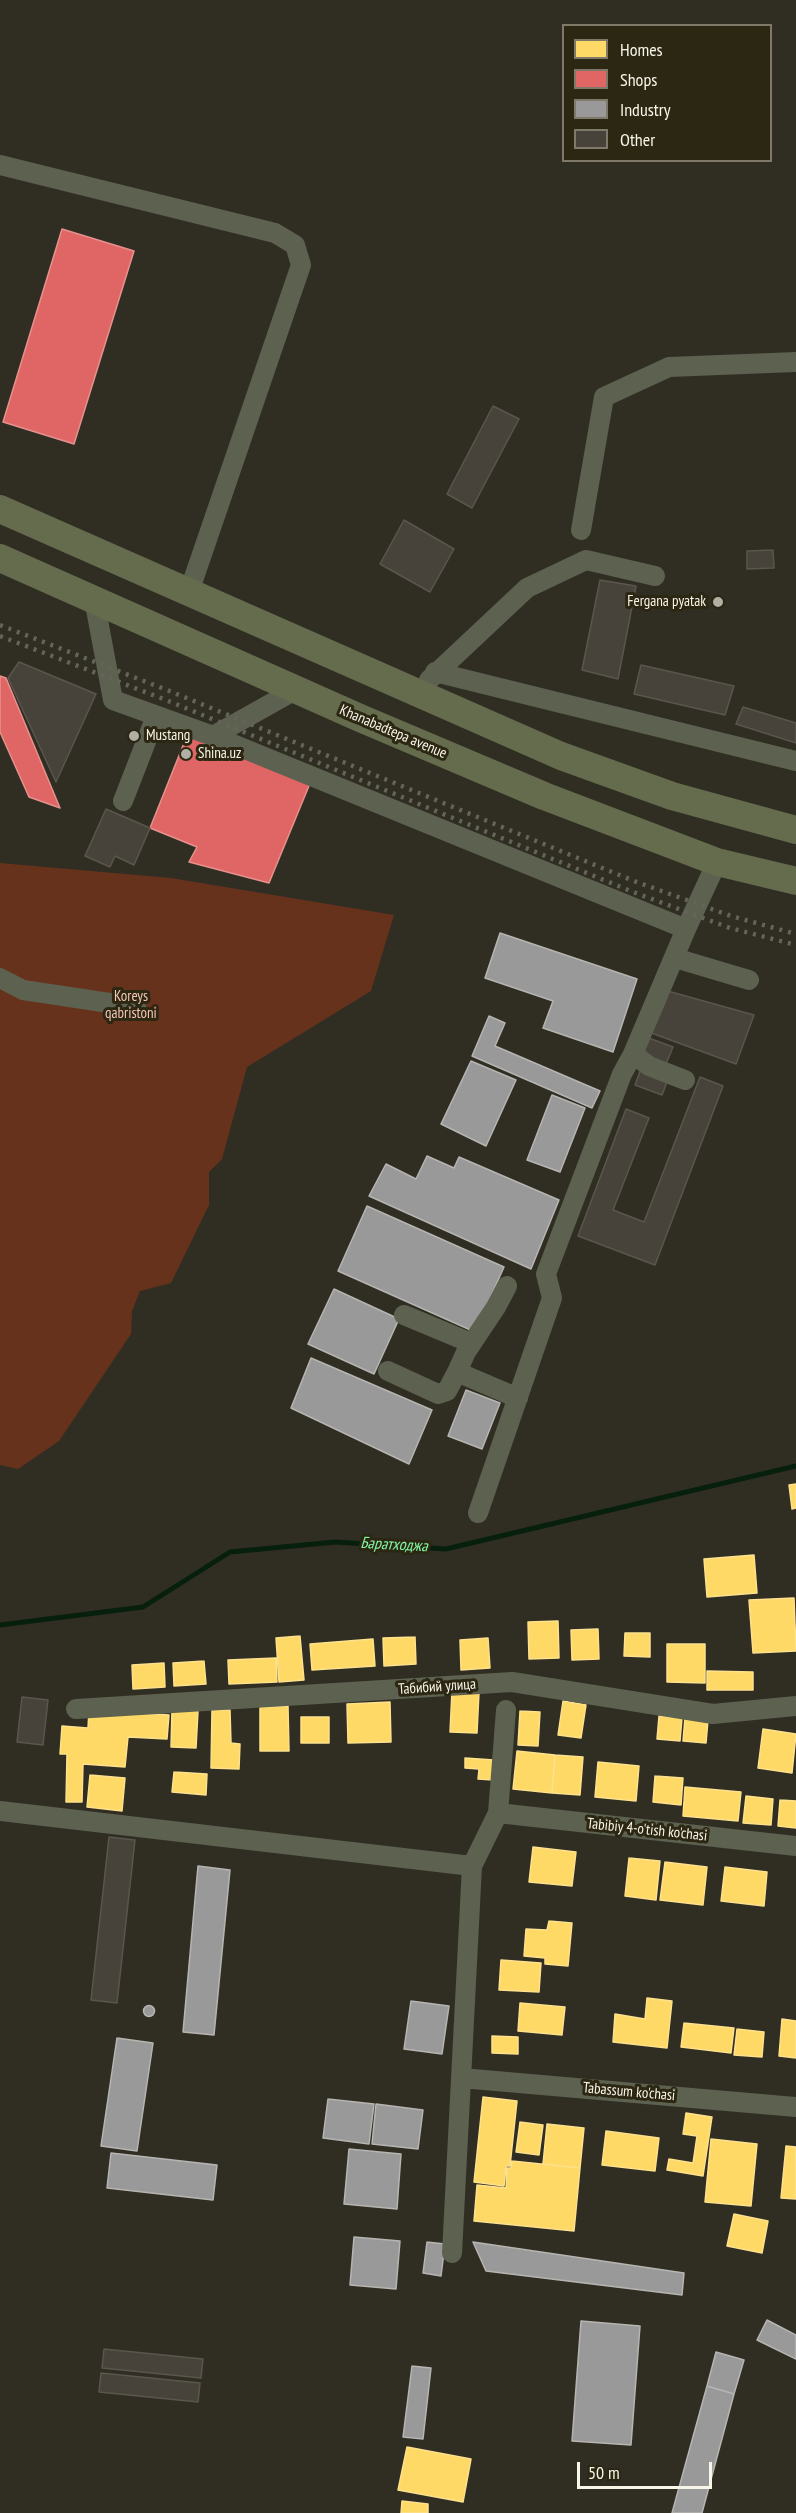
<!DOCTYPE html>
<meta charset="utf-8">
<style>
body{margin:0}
#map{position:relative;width:796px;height:2513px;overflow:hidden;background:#302e23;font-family:"PT Sans Narrow",sans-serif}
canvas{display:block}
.legend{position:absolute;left:562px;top:24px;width:210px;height:138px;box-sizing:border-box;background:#2c2713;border:2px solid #7e7969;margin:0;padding:8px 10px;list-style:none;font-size:18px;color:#f8f5e9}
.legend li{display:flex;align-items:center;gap:12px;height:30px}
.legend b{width:30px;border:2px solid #7e7969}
.scale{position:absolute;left:577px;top:2462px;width:135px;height:27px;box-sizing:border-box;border:3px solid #f8f5e9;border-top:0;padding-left:8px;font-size:18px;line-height:21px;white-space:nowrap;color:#f8f5e9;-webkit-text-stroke:4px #2c2713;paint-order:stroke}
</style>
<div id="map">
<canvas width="796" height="2513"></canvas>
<ul class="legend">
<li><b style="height:16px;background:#ffd966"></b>Homes</li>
<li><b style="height:16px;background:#e06666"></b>Shops</li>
<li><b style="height:16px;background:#999"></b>Industry</li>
<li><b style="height:16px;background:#47433b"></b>Other</li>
</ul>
<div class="scale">50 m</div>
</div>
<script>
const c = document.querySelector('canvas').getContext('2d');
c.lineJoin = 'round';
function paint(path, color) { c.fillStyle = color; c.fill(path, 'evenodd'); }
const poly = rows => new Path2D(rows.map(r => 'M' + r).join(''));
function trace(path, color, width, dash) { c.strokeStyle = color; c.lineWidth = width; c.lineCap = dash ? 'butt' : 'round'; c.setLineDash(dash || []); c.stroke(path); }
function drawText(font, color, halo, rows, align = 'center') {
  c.font = font + ' "PT Sans Narrow",sans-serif'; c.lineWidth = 6; c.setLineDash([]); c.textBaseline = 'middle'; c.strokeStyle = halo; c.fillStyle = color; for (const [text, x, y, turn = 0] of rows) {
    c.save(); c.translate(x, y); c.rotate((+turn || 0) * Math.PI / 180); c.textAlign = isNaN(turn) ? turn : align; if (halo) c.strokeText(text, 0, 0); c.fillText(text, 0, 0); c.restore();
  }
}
const green = poly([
 [0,863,171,878,394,915,371,991,247,1067,222,1159,209,1172,209,1205,171,1283,140,1291,132,1311,131,1334,59,1441,18,1469,0,1465]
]);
const homes = poly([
 [796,1484,796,1508,792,1509,789,1485,796,1484],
 [754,1555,757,1593,707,1597,704,1559,754,1555],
 [794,1598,796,1651,753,1653,749,1600,794,1598],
 [558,1621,559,1658,529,1659,528,1622,558,1621],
 [598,1629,599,1659,572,1660,571,1630,598,1629],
 [625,1633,650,1633,650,1657,624,1656,625,1633],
 [300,1636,304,1680,279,1682,276,1638,300,1636],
 [415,1637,416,1664,384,1666,383,1638,415,1637],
 [488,1638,490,1668,461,1670,460,1640,488,1638],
 [373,1639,375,1666,312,1670,310,1644,373,1639],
 [667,1644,705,1644,705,1683,667,1682,667,1644],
 [276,1658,277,1682,229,1684,228,1660,276,1658],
 [204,1661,206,1684,174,1686,173,1663,204,1661],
 [164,1663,165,1687,133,1689,132,1665,164,1663],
 [707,1671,753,1672,753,1690,707,1690,707,1671],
 [452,1691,479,1692,477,1733,450,1732,452,1691],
 [563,1701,586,1705,581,1738,558,1735,563,1701],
 [390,1702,391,1742,348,1743,347,1704,390,1702],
 [288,1706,289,1751,260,1751,260,1707,288,1706],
 [89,1710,169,1715,167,1739,128,1737,125,1767,83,1764,82,1802,66,1802,67,1754,60,1754,62,1726,88,1728,89,1710],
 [172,1710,198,1711,196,1748,171,1747,172,1710],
 [212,1710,230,1710,231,1743,240,1744,239,1769,211,1768,212,1710],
 [520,1711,540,1712,538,1746,518,1745,520,1711],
 [659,1716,682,1718,680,1741,657,1739,659,1716],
 [301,1717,329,1717,329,1743,301,1743,301,1717],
 [685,1718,708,1720,706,1743,683,1741,685,1718],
 [763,1729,796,1734,792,1773,758,1768,763,1729],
 [517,1751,555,1755,552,1793,513,1789,517,1751],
 [555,1755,583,1757,580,1795,552,1793,555,1755],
 [465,1758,494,1760,493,1780,478,1779,479,1769,465,1768,465,1758],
 [598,1762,639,1766,636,1801,595,1797,598,1762],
 [174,1772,207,1774,206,1795,172,1792,174,1772],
 [90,1775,125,1778,122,1811,87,1807,90,1775],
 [655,1776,683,1778,681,1805,653,1802,655,1776],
 [685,1787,741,1792,738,1821,683,1816,685,1787],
 [746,1796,773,1799,771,1825,743,1823,746,1796],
 [780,1800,796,1801,796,1828,778,1826,780,1800],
 [533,1847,576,1852,572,1886,529,1882,533,1847],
 [629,1858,660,1861,656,1900,625,1896,629,1858],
 [665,1862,707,1867,703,1905,660,1900,665,1862],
 [725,1867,767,1872,764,1906,721,1901,725,1867],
 [549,1921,572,1923,568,1966,545,1964,545,1958,524,1956,526,1929,547,1930,549,1921],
 [501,1960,541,1963,539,1992,499,1990,501,1960],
 [647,1998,672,2001,667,2048,613,2042,615,2014,645,2019,647,1998],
 [520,2003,565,2007,562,2035,518,2031,520,2003],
 [782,2019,796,2021,796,2058,779,2056,782,2019],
 [684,2023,734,2028,731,2053,681,2047,684,2023],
 [737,2029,764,2032,762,2057,734,2055,737,2029],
 [492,2036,518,2037,518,2054,492,2053,492,2036],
 [483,2097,517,2101,510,2166,506,2166,504,2186,474,2182,483,2097],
 [686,2113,712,2117,703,2176,667,2170,669,2159,693,2163,697,2136,683,2134,686,2113],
 [520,2122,543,2125,539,2155,516,2152,520,2122],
 [547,2124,584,2128,580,2168,543,2164,547,2124],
 [606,2131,659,2138,655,2171,602,2165,606,2131],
 [711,2139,757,2144,751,2206,705,2202,711,2139],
 [786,2146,796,2147,796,2199,781,2198,786,2146],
 [512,2161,580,2168,574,2231,474,2221,477,2185,506,2188,507,2168,511,2168,512,2161],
 [734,2214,768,2221,762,2253,727,2246,734,2214],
 [407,2447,471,2459,463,2502,398,2490,407,2447],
 [402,2501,428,2504,428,2513,401,2513,402,2501]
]);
const shops = poly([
 [62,229,134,251,74,444,3,422,62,229],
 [0,676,6,678,60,808,29,797,0,732,0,676],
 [188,733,311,781,269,883,189,862,197,847,150,828,188,733]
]);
const industry = poly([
 [500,933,637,979,613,1052,543,1028,553,1001,485,978,500,933],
 [489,1016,505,1023,495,1046,600,1091,592,1108,472,1056,489,1016],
 [471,1061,516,1080,486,1146,441,1124,471,1061],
 [552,1095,585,1108,560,1172,527,1160,552,1095],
 [427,1156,454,1168,459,1157,559,1200,531,1269,369,1196,386,1164,416,1179,427,1156],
 [367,1206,504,1267,475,1332,338,1271,367,1206],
 [334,1289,399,1319,374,1374,308,1344,334,1289],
 [311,1358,432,1410,409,1464,291,1408,311,1358],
 [466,1390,500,1403,482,1449,448,1436,466,1390],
 [198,1866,230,1870,214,2035,183,2032,198,1866],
 [411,2001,449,2006,442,2054,404,2049,411,2001],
 '143.5 2011a5.5 5.5 0 1 1 11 0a5.5 5.5 0 1 1-11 0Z',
 [117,2038,153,2043,137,2151,101,2146,117,2038],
 [328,2099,374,2104,369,2144,323,2138,328,2099],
 [376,2104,423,2110,418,2149,372,2144,376,2104],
 [349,2149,401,2154,397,2209,344,2204,349,2149],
 [111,2153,217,2165,213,2200,107,2188,111,2153],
 [354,2237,400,2241,396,2289,350,2285,354,2237],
 [427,2242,445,2244,441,2276,423,2273,427,2242],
 [473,2242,684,2273,682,2295,486,2271,473,2242],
 [767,2320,796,2335,796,2359,757,2340,767,2320],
 [581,2321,640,2326,631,2445,572,2441,581,2321],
 [716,2352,744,2360,734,2394,707,2386,716,2352],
 [412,2366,431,2368,423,2439,403,2437,412,2366],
 [707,2386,734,2394,702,2513,672,2513,707,2386]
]);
const stream = poly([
 [0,1625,143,1607,230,1552,335,1542,446,1549,796,1466]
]);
const building = poly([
 [493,406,519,419,472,508,447,494,493,406],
 [404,520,454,549,430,592,380,564,404,520],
 [773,550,774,568,747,569,747,551,773,550],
 [600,580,636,586,618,679,582,670,600,580],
 [19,662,96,694,56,782,8,678,19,662],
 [641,665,734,686,725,715,634,694,641,665],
 [743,707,796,723,796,743,736,724,743,707],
 [106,809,150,828,134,865,115,856,110,867,85,856,106,809],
 [664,990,754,1015,736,1064,646,1031,664,990],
 [646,1037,673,1047,666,1064,640,1054,646,1037],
 [642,1066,669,1077,662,1095,635,1085,642,1066],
 [700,1077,723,1086,655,1265,578,1236,626,1109,649,1118,613,1210,644,1222,700,1077],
 [22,1697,48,1700,43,1745,17,1742,22,1697],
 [109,1837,135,1840,117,2003,91,2000,109,1837],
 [104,2349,203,2359,201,2378,102,2368,104,2349],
 [101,2373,200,2383,198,2402,99,2392,101,2373]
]);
const minor = poly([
 [0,165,275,233,295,245,301,265,189,592],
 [581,530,604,397,669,367,796,362],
 [94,599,113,700,213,736,297,689],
 [435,672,796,761],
 [429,680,527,588,586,560,655,576],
 [213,736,686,929,633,1054,649,1066,685,1080],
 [123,801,156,716],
 [686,929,717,862],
 [675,958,749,980],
 [0,978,23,990,136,1007],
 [507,1286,496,1307,466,1352,457,1372,518,1398],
 [404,1315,471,1343],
 [388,1371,438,1394,447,1391,457,1372],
 [478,1513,552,1298,546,1274,622,1074,633,1054],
 [76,1709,512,1682,713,1714,796,1706],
 [0,1811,472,1866],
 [498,1813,796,1846],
 [461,2078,796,2107],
 [452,2253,472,1866,498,1813,506,1710]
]);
const highway = poly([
 [0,509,561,756,672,796,796,830],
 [0,558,360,718,544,796,717,862,796,881]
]);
const rail = poly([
 [0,625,167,690,634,881,731,916,796,934],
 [0,636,166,700,633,892,730,928,796,945]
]);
const markers = [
 [718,602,6,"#b2afa4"],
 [134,736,6,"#b2afa4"],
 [186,754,6,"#b2afa4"]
];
const poiNames = [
 ["Fergana pyatak",706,602,"right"],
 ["Mustang",146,736],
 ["Shina.uz",198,754]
];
const streetNames = [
 ["Khanabadtepa avenue",393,732,23],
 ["Табибий улица",437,1687,-4],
 ["Tabibiy 4-o'tish ko'chasi",647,1830,6],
 ["Tabassum ko'chasi",629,2092,5]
];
const parkNames = [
 ["Koreys",131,997],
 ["qabristoni",131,1014]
];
const waterNames = [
 ["Баратходжа",394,1545,3]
];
paint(green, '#66321c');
paint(homes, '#ffd966');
trace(homes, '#fde18d', 1.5);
paint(shops, '#e06666');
trace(shops, '#e7918d', 1.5);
paint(industry, '#999');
trace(industry, '#b6b5b1', 1.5);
trace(stream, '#07200e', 5);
paint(building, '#47433b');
trace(building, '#5a564d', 1.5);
trace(minor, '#5d6150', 20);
trace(highway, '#646c4d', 28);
trace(rail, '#646559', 4.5, [3, 6]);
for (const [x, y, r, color] of markers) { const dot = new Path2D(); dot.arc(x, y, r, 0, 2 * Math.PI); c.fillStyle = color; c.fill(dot); trace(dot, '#2c2713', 2); }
drawText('15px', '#f8f5e9', '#2c2713', poiNames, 'left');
drawText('15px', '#f8f5e9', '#2c2713', streetNames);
drawText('15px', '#f7c5b3', '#2c2713', parkNames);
drawText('italic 16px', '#81f7a5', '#2c2713', waterNames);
</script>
